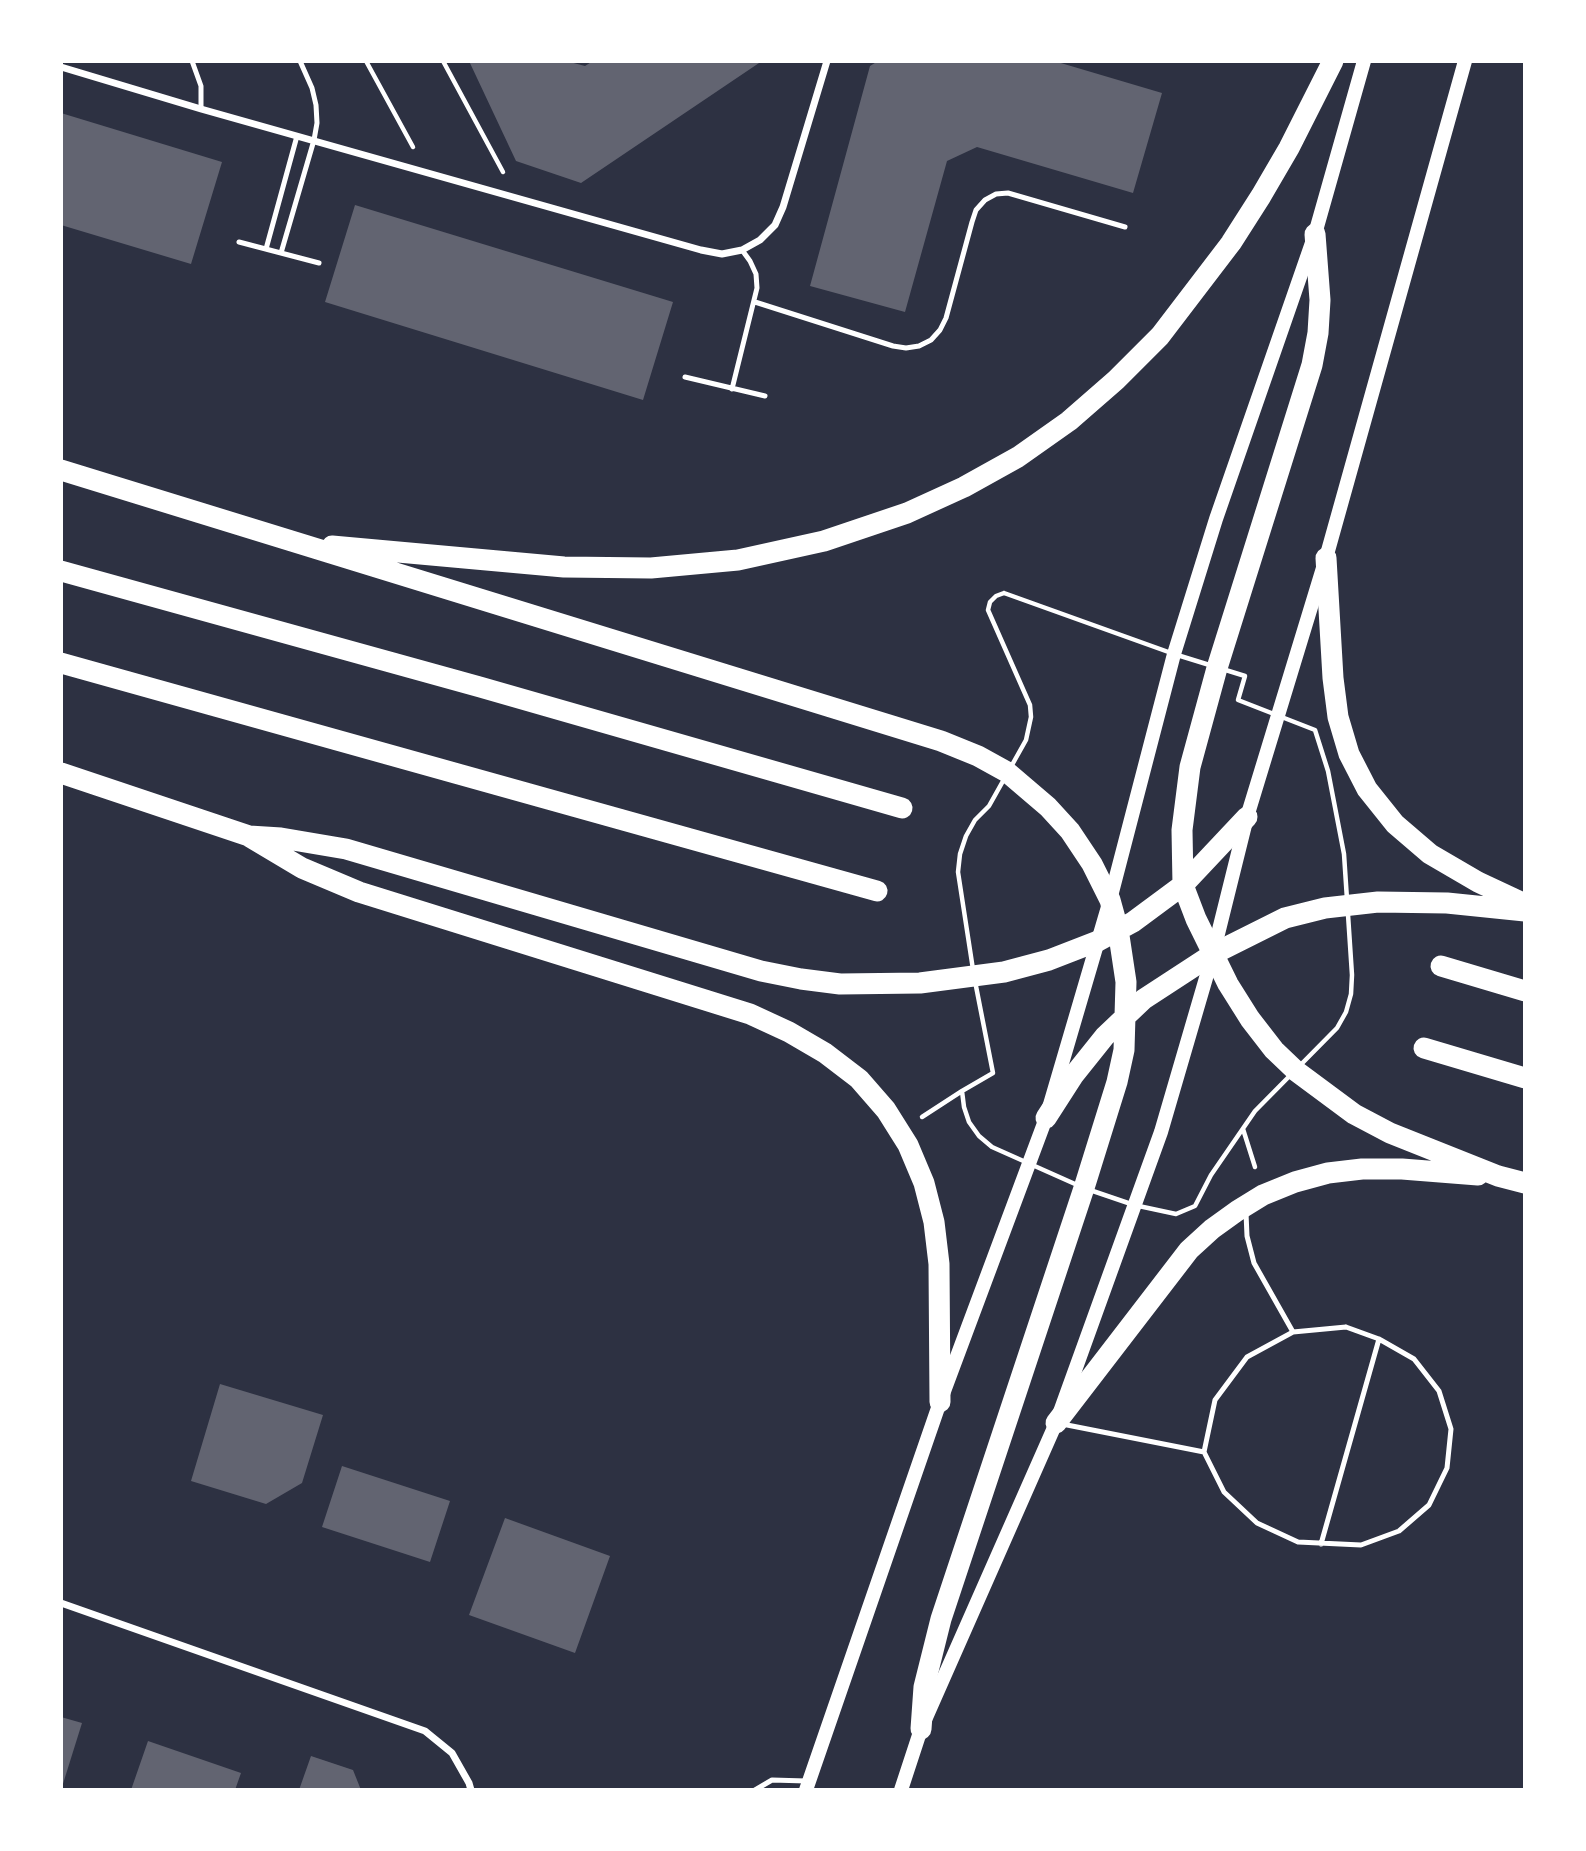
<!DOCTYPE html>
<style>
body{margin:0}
#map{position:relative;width:1586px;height:1851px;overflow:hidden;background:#2d3142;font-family:"PT Sans Narrow",sans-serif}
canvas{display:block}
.frame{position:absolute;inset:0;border:63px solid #fff;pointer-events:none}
</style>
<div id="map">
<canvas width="1586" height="1851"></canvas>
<div class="frame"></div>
</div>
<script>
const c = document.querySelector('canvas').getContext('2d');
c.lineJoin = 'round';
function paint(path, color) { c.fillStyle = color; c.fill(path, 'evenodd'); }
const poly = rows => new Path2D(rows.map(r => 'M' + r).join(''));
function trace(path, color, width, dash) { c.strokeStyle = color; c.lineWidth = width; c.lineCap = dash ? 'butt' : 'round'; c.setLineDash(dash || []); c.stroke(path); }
const building = poly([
 [469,61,566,61,585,66,593,61,762,61,581,183,516,161],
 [878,61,1054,61,1162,93,1133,193,977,147,947,161,905,312,810,286,870,66],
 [61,113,222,162,191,264,61,225],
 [355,205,673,302,643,400,325,302],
 [220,1384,323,1415,302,1483,266,1504,191,1481],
 [342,1466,450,1501,430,1562,322,1527],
 [505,1518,610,1556,575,1653,469,1615],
 [61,1717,82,1723,62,1787,61,1787],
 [148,1741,241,1773,235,1790,131,1790],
 [311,1756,353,1770,361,1790,299,1790]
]);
const path = poly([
 [366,61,413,147],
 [443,61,503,172],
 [1004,593,1174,654,1245,676,1238,700,1315,730,1328,771,1344,854,1352,975,1351,994,1346,1012,1337,1028,1255,1111,1211,1175,1195,1206,1176,1214,1134,1205,1084,1188,992,1147,979,1136,969,1122,964,1107,962,1091,993,1073,974,976,958,872,960,854,966,836,975,820,989,806,1026,740,1031,717,1030,705,988,610,990,602,996,596,1004,593],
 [922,1117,962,1091],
 [1243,1129,1255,1167]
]);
const service = poly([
 [192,61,201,86,201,109],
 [239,242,319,263],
 [266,249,297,136],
 [281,253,314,140,317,123,316,105,312,88,300,61],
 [755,302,893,346,906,348,919,346,931,340,940,330,946,318,972,222,976,210,985,200,996,194,1008,193,1125,227],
 [685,377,765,396],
 [732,389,757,288,756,274,750,261,742,250],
 [1246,1213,1247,1236,1254,1263,1293,1332],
 [1346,1327,1379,1339,1414,1359,1439,1391,1451,1429,1447,1468,1429,1505,1399,1531,1361,1545,1298,1542,1257,1523,1224,1492,1204,1452,1215,1400,1247,1357,1293,1332,1346,1327],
 [1062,1424,1204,1452],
 [1321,1544,1379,1339],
 [755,1790,772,1780,806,1781]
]);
const minor = poly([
 [61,67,201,109,701,250,722,254,742,250,760,240,775,225,783,207,827,61],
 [61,1603,425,1731,452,1753,469,1783,471,1790]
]);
const secondary = poly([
 [806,1790,940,1402,1046,1118,1110,900,1174,654,1216,519,1315,234,1364,61],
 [901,1790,921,1729,1056,1423,1161,1132,1213,954,1247,817,1326,558,1465,61]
]);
const motorway = poly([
 [1315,234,1320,300,1318,333,1312,365,1217,668,1190,767,1182,830,1183,885,1196,919,1228,984,1250,1019,1274,1050,1296,1071,1354,1114,1390,1133,1498,1176,1525,1183],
 [61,470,941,741,978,756,1007,772,1048,807,1070,831,1092,864,1110,900,1118,929,1126,982,1124,1050,1117,1082,1084,1188,941,1619,924,1687,921,1729],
 [332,546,564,567,651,568,738,560,824,541,907,513,964,487,1018,457,1069,421,1116,380,1160,336,1231,243,1261,196,1289,148,1333,61],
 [1326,558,1333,678,1338,717,1349,754,1367,789,1395,824,1430,854,1478,882,1525,904],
 [61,571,480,687,902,808],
 [61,663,877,891],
 [61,773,249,836,281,838,346,849,761,971,801,979,840,984,920,983,1004,972,1049,960,1098,941,1133,922,1183,885,1247,817],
 [250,837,302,868,359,892,750,1014,789,1032,825,1053,859,1079,886,1110,908,1145,924,1183,934,1222,939,1264,940,1402],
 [1441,966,1525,991],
 [1424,1048,1525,1078],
 [1046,1118,1073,1076,1105,1036,1144,999,1213,954,1285,918,1325,908,1378,902,1447,903,1525,911],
 [1056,1423,1189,1250,1212,1229,1237,1211,1263,1195,1295,1182,1328,1173,1362,1169,1402,1169,1478,1175]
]);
paint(building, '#626471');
trace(path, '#fff', 4.5);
trace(service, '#fff', 5);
trace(minor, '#fff', 7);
trace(secondary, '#fff', 14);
trace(motorway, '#fff', 21);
</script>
